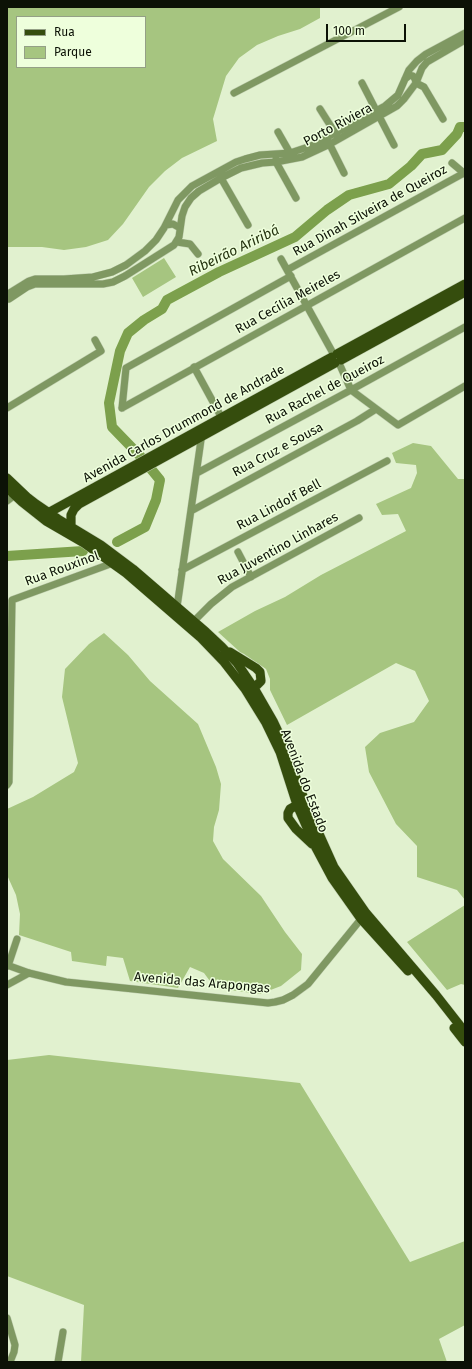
<!DOCTYPE html>
<meta charset="utf-8">
<style>
body{margin:0}
#map{position:relative;width:472px;height:1369px;overflow:hidden;background:#e1f1cf;font-family:"Fira Sans",sans-serif}
canvas{display:block}
.frame{position:absolute;inset:0;border:8px solid #0c1206;pointer-events:none}
.legend{position:absolute;left:16px;top:16px;width:130px;height:52px;box-sizing:border-box;background:#eeffdc;border:1px solid #94a086;margin:0;padding:5px 7px;list-style:none;font-size:12px;color:#0c1206}
.legend li{display:flex;align-items:center;gap:8px;height:20px}
.legend b{width:20px;border:1px solid #94a086}
.scale{position:absolute;left:326px;top:24px;width:80px;height:18px;box-sizing:border-box;border:2px solid #0c1206;border-top:0;padding-left:5px;font-size:12px;line-height:14px;white-space:nowrap;color:#0c1206;-webkit-text-stroke:3px #eeffdc;paint-order:stroke}
</style>
<div id="map">
<canvas width="472" height="1369"></canvas>
<div class="frame"></div>
<ul class="legend">
<li><b style="height:5px;background:#354d0d"></b>Rua</li>
<li><b style="height:11px;background:#a6c580"></b>Parque</li>
</ul>
<div class="scale">100 m</div>
</div>
<script>
const c = document.querySelector('canvas').getContext('2d');
c.lineJoin = 'round';
function paint(path, color) { c.fillStyle = color; c.fill(path, 'evenodd'); }
const poly = rows => new Path2D(rows.map(r => 'M' + r).join(''));
function trace(path, color, width, dash) { c.strokeStyle = color; c.lineWidth = width; c.lineCap = dash ? 'butt' : 'round'; c.setLineDash(dash || []); c.stroke(path); }
function drawText(font, color, halo, rows, align = 'center') {
  c.font = font + ' "Fira Sans",sans-serif'; c.lineWidth = 3; c.setLineDash([]); c.textBaseline = 'middle'; c.strokeStyle = halo; c.fillStyle = color; for (const [text, x, y, turn = 0] of rows) {
    c.save(); c.translate(x, y); c.rotate((+turn || 0) * Math.PI / 180); c.textAlign = isNaN(turn) ? turn : align; if (halo) c.strokeText(text, 0, 0); c.fillText(text, 0, 0); c.restore();
  }
}
const green = poly([
 [7,7,320,7,320,18,300,29,278,36,257,45,239,58,226,76,213,119,217,141,182,158,165,171,149,187,123,224,108,240,86,247,64,250,42,247,7,247],
 [17,17,145,17,145,67,17,67],
 [164,258,176,277,143,297,132,278],
 [413,443,431,446,458,479,465,479,465,900,457,890,417,877,417,846,396,824,369,772,365,747,380,733,414,722,429,701,415,671,396,663,287,725,270,690,270,679,266,669,244,654,240,652,218,632,255,611,285,597,321,575,406,531,398,514,382,515,376,504,411,488,417,473,416,465,396,463,392,453],
 [104,633,128,655,150,681,198,724,216,767,221,784,219,810,214,827,213,841,223,859,261,896,285,932,302,954,301,970,281,986,260,994,215,988,204,973,190,967,178,988,130,981,123,958,107,956,106,966,72,961,71,952,19,935,20,914,16,895,7,875,7,809,33,797,74,772,78,763,62,697,65,669,89,644],
 [465,905,465,985,461,984,447,990,407,942],
 [49,1055,300,1083,410,1262,465,1241,465,1325,439,1339,447,1362,81,1362,84,1305,7,1276,7,1060]
]);
const river = poly([
 [141,457,112,427,109,403,120,351,128,333,144,320,162,309,167,300,219,272,295,237,327,210,349,195,389,184,411,166,422,154,442,150,457,134,460,127,465,127],
 [117,542,145,527,156,500,160,480,151,469],
 [7,556,83,551]
]);
const minor = poly([
 [405,79,410,75,413,76,415,79,416,83,424,87,443,119],
 [362,83,394,145],
 [234,93,399,7],
 [320,109,337,136],
 [278,132,290,153],
 [328,141,344,173],
 [276,159,276,162,296,198],
 [452,163,465,174],
 [221,178,248,225],
 [166,225,173,224,180,228],
 [177,242,190,244,198,254],
 [281,259,334,355],
 [287,270,464,173],
 [8,294,29,281,35,279,64,279,93,277,112,272,126,265,145,251,156,240,164,228,178,200,192,186,236,162,245,159,260,155,290,153,311,146,385,106,398,95,409,70,417,61,426,54,465,33],
 [9,299,27,287,35,284,103,284,113,282,125,276,174,245,179,237,182,216,185,207,191,198,199,191,221,178,241,168,262,163,276,162,302,157,330,144,397,106,404,99,416,83,422,68,427,62,465,40],
 [339,363,351,390,398,425,465,386],
 [194,367,224,422],
 [7,408,101,351,95,340],
 [122,408,465,218],
 [122,408,126,368,291,276],
 [197,473,351,390,465,327],
 [7,501,15,495],
 [191,511,357,421,376,409],
 [238,552,251,577],
 [182,570,387,461],
 [177,607,202,433],
 [194,621,211,604,232,587,359,518],
 [7,785,9,782,12,600,113,563],
 [7,965,29,973,66,982,268,1003,275,1002,283,1000,293,995,308,984,361,919],
 [8,966,17,939],
 [7,985,29,973],
 [7,1318,15,1345,14,1352,10,1362],
 [58,1362,63,1332]
]);
const major = poly([
 [337,354,465,284],
 [341,360,465,292],
 [7,478,27,497,36,504,58,519,101,545,133,569,206,632,222,647,237,663,254,688,273,721,282,740,307,807,334,867,366,913,436,995,465,1032],
 [7,488,22,502,46,521,84,543,126,573,200,637,224,662,245,689,266,723,280,752,297,805,316,848,332,878,361,919,408,971],
 [48,513,332,357],
 [71,527,71,515,74,509,79,504,335,363],
 [230,652,256,668,260,672,261,681,254,688,248,688],
 [302,806,297,805,290,809,288,813,288,818,296,829,312,844],
 [454,1028,465,1042]
]);
const streetNames = [
 ["Porto Riviera",338,125,-28],
 ["Rua Dinah Silveira de Queiroz",370,211,-29],
 ["Rua Cecília Meireles",288,302,-29],
 ["Rua Rachel de Queiroz",325,390,-28],
 ["Avenida Carlos Drummond de Andrade",184,424,-29],
 ["Rua Cruz e Sousa",278,450,-28],
 ["Rua Lindolf Bell",279,505,-28],
 ["Rua Juventino Linhares",278,549,-29],
 ["Rua Rouxinol",62,569,-20],
 ["Avenida do Estado",304,781,69],
 ["Avenida das Arapongas",202,983,5]
];
const waterNames = [
 ["Ribeirão Ariribá",234,251,-26]
];
paint(green, '#a6c580');
trace(river, '#7ca04c', 10);
trace(minor, '#bfcdaf', 8);
trace(major, '#bfcdaf', 10);
trace(minor, '#7f9862', 7);
trace(major, '#354d0d', 9);
drawText('13px', '#0c1206', '#eeffdc', streetNames);
drawText('italic 14px', '#24330f', '#eeffdc', waterNames);
</script>
